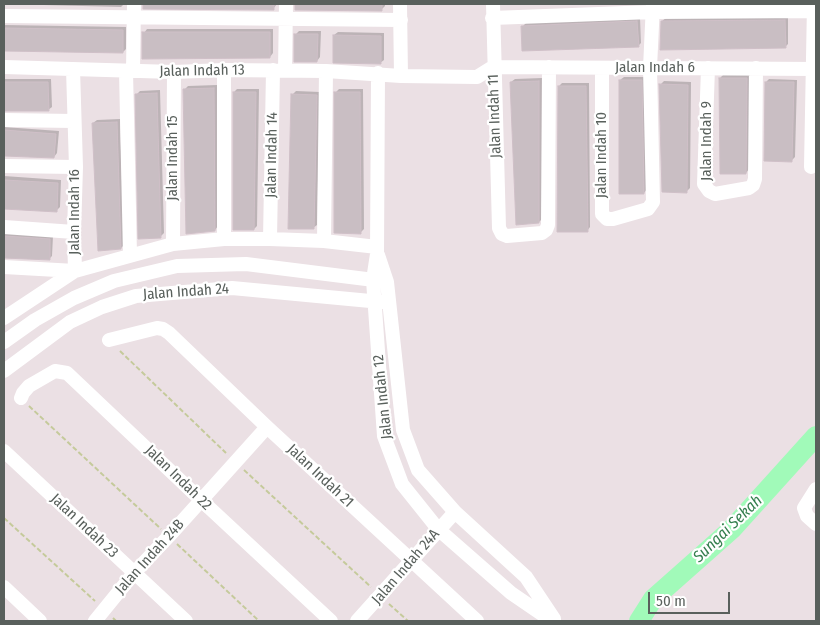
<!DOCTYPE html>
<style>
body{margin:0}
#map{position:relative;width:820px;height:625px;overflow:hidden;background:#ebe0e4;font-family:"Fira Sans Condensed",sans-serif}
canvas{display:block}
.frame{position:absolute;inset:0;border:5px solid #59605c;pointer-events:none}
.scale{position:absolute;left:648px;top:592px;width:82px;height:22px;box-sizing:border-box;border:2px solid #59605c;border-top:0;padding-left:6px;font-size:15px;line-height:18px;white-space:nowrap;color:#59605c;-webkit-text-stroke:4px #fff;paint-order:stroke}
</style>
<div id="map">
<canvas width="820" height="625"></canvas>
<div class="frame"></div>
<div class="scale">50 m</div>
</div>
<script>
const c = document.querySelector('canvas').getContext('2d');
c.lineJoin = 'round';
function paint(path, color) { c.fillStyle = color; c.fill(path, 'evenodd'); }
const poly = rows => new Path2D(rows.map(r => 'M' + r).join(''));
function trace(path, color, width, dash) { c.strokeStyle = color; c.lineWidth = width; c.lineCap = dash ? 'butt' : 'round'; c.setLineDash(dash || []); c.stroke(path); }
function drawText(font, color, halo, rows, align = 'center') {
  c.font = font + ' "Fira Sans Condensed",sans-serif'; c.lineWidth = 4.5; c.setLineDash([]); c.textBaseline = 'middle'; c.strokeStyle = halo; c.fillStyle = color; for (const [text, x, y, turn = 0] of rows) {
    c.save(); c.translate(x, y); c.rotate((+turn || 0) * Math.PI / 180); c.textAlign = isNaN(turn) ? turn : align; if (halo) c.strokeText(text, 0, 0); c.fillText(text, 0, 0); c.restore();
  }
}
const shadow = poly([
 [4,4,124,4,121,7],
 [145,4,277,4,273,9,145,7],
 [295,4,385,4,385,6,381,10,296,9],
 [522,4,580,4,522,5],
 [788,17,788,44,785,47,662,21,666,18],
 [640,18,641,43,638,46,523,26,526,23],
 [4,25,126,27,126,49,123,52,4,50],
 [147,29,273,29,273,53,270,57,144,33],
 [299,31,321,31,320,57,317,61,296,34],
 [338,32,384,33,384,60,380,63,334,35],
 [723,75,750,75,749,169,746,173,720,78],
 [624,77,644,77,647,189,644,193,620,80],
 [542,78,542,219,539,222,511,82,515,79],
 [4,79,51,79,52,107,48,110,4,111],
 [769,79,797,80,795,157,792,160,766,82],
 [664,81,691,82,690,188,686,192,660,85],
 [562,83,589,83,590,227,587,231,559,86],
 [217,85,218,226,215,230,185,89,188,86],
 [237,89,259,89,257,226,254,229,234,92],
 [339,89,363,89,364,229,360,233,336,92],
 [160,90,164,233,160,237,137,94,140,91],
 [296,91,320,92,317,225,313,228,292,95],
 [120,119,124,245,121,248,93,123,97,120],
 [4,127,59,131,57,153,54,157,4,154],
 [4,176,61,180,60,207,56,211,4,207],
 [4,231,53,236,52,256,49,259,4,258]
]);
const river = poly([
 [639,621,653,599,732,529,816,436]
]);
const building = poly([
 [143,4,274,4,274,10,143,9,143,4],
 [295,4,382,4,382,11,295,10,295,4],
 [785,20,786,48,660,50,661,21,785,20],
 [637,21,639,47,522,51,521,26,637,21],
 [4,28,123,30,123,53,4,51,4,28],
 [142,32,270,32,270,58,142,59,142,32],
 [294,34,318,34,317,62,294,62,294,34],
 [333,35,381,36,381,64,333,63,333,35],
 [719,78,747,78,746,174,720,174,719,78],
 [619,80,642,80,644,194,619,194,619,80],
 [539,81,539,223,516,225,510,82,539,81],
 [4,82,48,82,49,111,4,111,4,82],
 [765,82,794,82,792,162,764,161,765,82],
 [659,84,688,85,687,193,662,192,659,84],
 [558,86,586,86,588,232,557,232,558,86],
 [214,88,215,231,186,234,183,89,214,88],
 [233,92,256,92,254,230,233,230,233,92],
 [334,92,360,92,361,234,334,233,334,92],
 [157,93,161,238,138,239,135,94,157,93],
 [291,94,317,95,314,229,288,229,291,94],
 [117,122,121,249,98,251,92,123,117,122],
 [4,130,56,134,54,158,4,156,4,130],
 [4,180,58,183,57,212,4,209,4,180],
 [4,236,50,239,50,260,4,258,4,236]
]);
const path = poly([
 [120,351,226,453],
 [29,406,161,529],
 [244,470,371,587],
 [4,518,95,601],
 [177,544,259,621],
 [389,604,408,621],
 [113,618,116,621]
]);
const minor = poly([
 [400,4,401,76],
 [493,4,499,228,502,234,507,236,542,233,546,230,548,225,549,67],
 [4,16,401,20],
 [492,18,652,12,816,11],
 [4,67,174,72,224,70,326,71,401,76,477,77,493,67],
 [493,67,816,69],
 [602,68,602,214,607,219,613,219,648,209,653,202,650,68,653,4],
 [708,68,704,184,709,191,715,194,749,188,753,185,755,179,756,68],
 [73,69,76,167,74,232,75,271],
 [224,70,224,239],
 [285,70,286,4],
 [126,71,130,255],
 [133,71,134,4],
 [378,73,377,254,373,280,384,436,402,484,438,529,511,593,552,621],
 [4,120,74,121],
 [4,166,76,167],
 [811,167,814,4],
 [4,227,74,232],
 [270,239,273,70],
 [324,241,326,71],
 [173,244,174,72],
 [378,255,387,282,403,430,418,470,455,512,526,577,554,619],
 [4,267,75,271],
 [4,318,75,271,173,244,224,239,270,239,324,241,377,247],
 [109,340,157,328,163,329,169,333,267,427,477,621],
 [4,342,35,320,74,298,114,281,177,266,246,264,382,281],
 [4,371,70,322,102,307,136,296,232,288,381,302],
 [21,398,23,393,29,386,55,371,67,373,201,500,331,621],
 [4,451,186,621],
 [816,489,804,508,807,516,816,524],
 [4,587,40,621],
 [95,621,134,573,169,536,267,427],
 [357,621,455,512]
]);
const streetNames = [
 ["Jalan Indah 6",655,68],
 ["Jalan Indah 13",202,71,-1],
 ["Jalan Indah 11",495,116,-92],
 ["Jalan Indah 9",707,141,-90],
 ["Jalan Indah 14",272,155,-89],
 ["Jalan Indah 10",602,155,-90],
 ["Jalan Indah 15",173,158,-90],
 ["Jalan Indah 16",75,212,-90],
 ["Jalan Indah 24",186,292,-4],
 ["Jalan Indah 12",383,397,-96],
 ["Jalan Indah 21",320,476,43],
 ["Jalan Indah 22",178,478,44],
 ["Jalan Indah 23",84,526,43],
 ["Jalan Indah 24B",150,557,-48],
 ["Jalan Indah 24A",406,567,-49]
];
const waterNames = [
 ["Sungai Sekah",728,529,-44]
];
paint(shadow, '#0003');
trace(river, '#a1fab9', 20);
paint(building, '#c9bec3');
trace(building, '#cfbfc7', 1);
trace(path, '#c5ca9b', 2, [5, 2.5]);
trace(minor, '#fff', 14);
drawText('15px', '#59605c', '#fff', streetNames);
drawText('italic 16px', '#347f4e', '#fff', waterNames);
</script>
